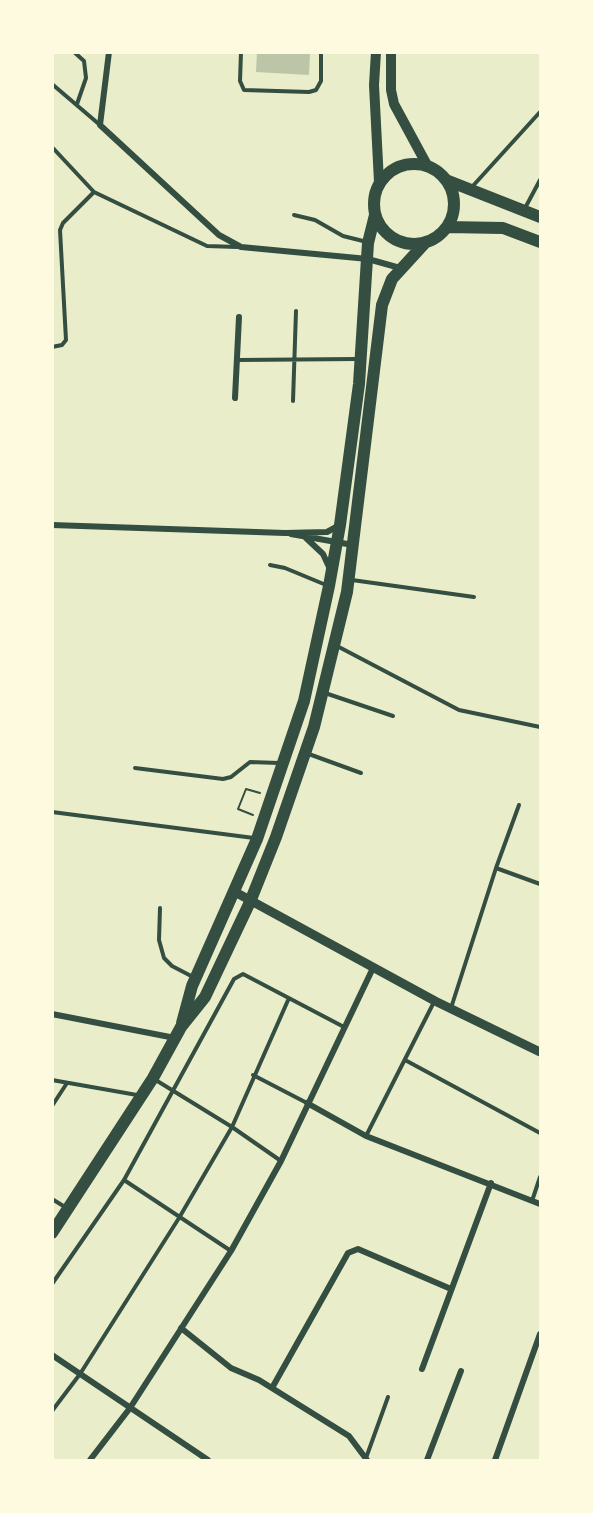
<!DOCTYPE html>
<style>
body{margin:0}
#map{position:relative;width:593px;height:1513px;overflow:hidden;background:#e9edc9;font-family:"Work Sans",sans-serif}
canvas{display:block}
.frame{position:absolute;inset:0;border:54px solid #fefae0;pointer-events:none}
</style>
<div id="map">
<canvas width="593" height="1513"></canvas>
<div class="frame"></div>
</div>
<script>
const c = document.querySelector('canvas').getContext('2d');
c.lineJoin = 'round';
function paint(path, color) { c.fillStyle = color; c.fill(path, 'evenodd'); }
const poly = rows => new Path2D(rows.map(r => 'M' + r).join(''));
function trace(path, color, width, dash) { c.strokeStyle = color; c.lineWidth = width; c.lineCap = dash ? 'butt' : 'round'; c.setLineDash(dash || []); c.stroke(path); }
const building = poly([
 [257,52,310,52,309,75,256,72]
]);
const path = poly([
 [253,815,238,809,246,789,260,793]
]);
const service = poly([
 [74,52,84,61,86,78,77,104],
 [241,52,240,81,244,90,309,92,316,90,321,81,321,52],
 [52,84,100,125],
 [52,147,94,192,207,246,237,247],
 [471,188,540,112],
 [524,210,540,180],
 [294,215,315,220,343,236,367,242],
 [52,347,62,345,66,340,60,230,63,223,94,192],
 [237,360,357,359],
 [293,401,296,311],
 [270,565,285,568,326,585],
 [352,580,474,597],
 [337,646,459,710,540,727],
 [325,693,393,716],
 [306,753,361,773],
 [135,768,223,779,231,777,250,762,279,763],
 [52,812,254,838],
 [496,868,519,805],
 [160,908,159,940,164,958,172,966,195,978],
 [451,1008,496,868,540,884],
 [405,1060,540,1133],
 [253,1075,307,1103],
 [154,1079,232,1127,281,1161],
 [52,1080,137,1095],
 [52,1106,67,1083],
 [366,1136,434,1002],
 [124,1180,231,1251],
 [52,1199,65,1207],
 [532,1201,540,1177],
 [52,1284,124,1180,234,979,243,974,344,1027],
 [52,1411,80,1374,179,1218,232,1127,289,998],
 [366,1458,388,1397]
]);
const minor = poly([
 [109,52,100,125,219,235,241,247,368,259,400,268],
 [235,398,239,317],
 [52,525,285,533,327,532,338,526],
 [291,534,353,545],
 [306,538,323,554,329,567],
 [52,1014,175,1038],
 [307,1103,366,1136,540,1204],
 [181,1328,231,1368,259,1380,349,1436,367,1460],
 [52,1355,208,1460],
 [422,1369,491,1183],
 [272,1388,348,1253,358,1249,451,1289],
 [90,1460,130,1408,231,1251,281,1161,373,968],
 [427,1460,461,1371],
 [495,1460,540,1334]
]);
const tertiary = poly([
 [235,892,435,1001,540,1052]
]);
const primary = poly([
 [376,52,374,85,379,182],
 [391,52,391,90,394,104,427,165]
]);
const trunk = poly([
 '374 204a40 40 0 1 1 80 0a40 40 0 1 1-80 0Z',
 [446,180,540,217],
 [447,227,503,228,540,242],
 [182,1023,192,986,257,839,304,701,329,586,340,525,359,384,368,243,375,215],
 [52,1233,153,1078,181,1027,205,997,250,902,276,837,314,727,347,592,382,305,392,279,425,243]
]);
paint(building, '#bcc5a7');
trace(path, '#344e41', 2);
trace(service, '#344e41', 4);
trace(minor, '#344e41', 6);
trace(tertiary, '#344e41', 9);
trace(primary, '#344e41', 10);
trace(trunk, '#344e41', 12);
</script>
